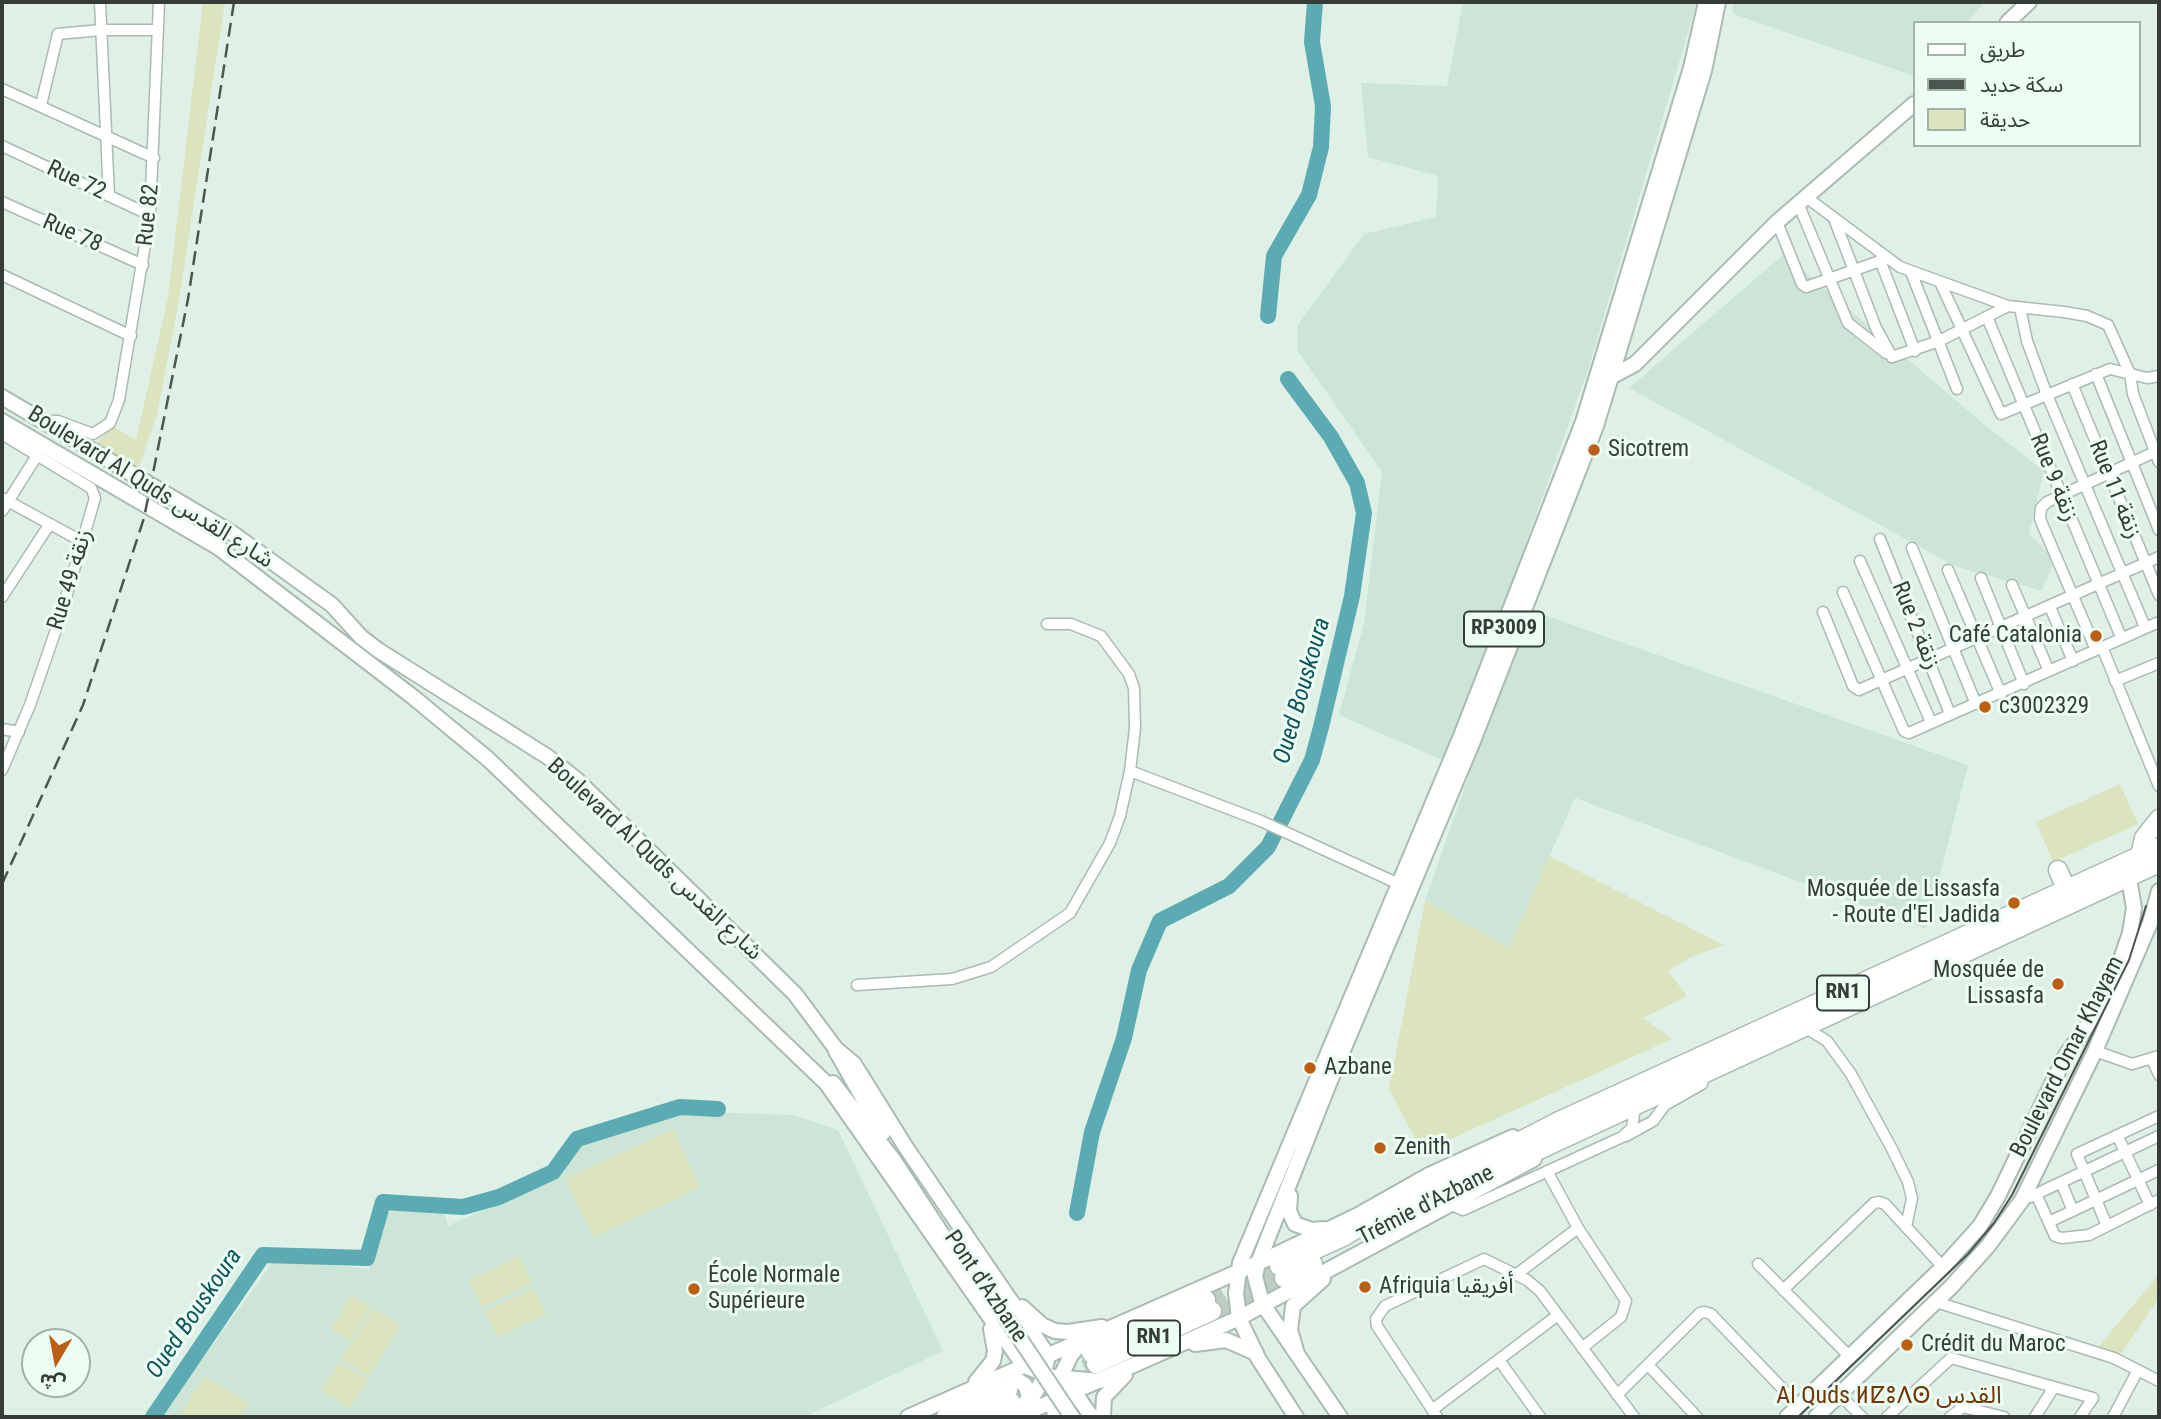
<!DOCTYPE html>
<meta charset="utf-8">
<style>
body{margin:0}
#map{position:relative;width:2161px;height:1419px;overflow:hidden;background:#dff1e6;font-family:"Roboto Condensed","Noto Sans Arabic",sans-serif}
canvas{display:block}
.frame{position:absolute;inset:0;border:4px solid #363d39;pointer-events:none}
.legend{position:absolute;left:1913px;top:21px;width:228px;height:126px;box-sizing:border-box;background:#ecfef4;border:2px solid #a3b1a9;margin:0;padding:9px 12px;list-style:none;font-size:21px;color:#363d39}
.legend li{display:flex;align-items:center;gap:14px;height:35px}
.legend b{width:35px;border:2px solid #a3b1a9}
.north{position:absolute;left:21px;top:1328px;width:70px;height:70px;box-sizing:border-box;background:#ecfef4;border:2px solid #a3b1a9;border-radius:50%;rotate:190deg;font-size:19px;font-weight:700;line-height:28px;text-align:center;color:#363d39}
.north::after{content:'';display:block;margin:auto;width:24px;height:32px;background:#bd5e16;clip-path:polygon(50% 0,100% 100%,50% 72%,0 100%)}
</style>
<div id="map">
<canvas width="2161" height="1419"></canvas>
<div class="frame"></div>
<ul class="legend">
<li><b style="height:9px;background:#fff"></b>طريق</li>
<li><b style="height:9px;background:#4d5550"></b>سكة حديد</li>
<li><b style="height:19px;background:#dce3bf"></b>حديقة</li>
</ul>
<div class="north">ش</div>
</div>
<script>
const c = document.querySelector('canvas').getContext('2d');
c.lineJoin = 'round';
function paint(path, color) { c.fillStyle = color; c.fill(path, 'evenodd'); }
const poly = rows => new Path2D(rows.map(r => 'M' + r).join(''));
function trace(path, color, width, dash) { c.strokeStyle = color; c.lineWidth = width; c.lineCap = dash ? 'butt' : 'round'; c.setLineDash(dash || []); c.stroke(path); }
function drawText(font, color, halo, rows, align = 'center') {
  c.font = font + ' "Roboto Condensed","Noto Sans Arabic","Noto Sans Tifinagh",sans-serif'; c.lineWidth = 6; c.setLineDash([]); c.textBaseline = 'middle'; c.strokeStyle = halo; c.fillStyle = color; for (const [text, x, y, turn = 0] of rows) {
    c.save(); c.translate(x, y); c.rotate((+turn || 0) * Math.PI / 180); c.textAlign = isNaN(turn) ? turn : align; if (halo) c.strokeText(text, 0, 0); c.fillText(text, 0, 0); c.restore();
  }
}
const built = poly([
 [1463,2,1697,2,1587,373,1505,601,1968,765,1926,929,1575,798,1509,948,1425,901,1470,772,1339,715,1364,623,1382,472,1297,350,1297,326,1364,234,1436,217,1438,176,1368,157,1361,83,1447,86],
 [1733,2,1985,2,1966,23,1914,23,1914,76,1733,14],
 [1784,254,1986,426,2044,471,2029,534,2055,559,2042,591,1955,566,1629,388],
 [675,1111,794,1115,838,1130,943,1351,804,1417,160,1417,275,1259,369,1269,384,1212,443,1209,448,1226,560,1175,577,1142]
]);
const green = poly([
 [203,2,225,2,178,306,157,414,139,467,95,445,112,426,136,440,168,297],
 [2120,784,2138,824,2053,862,2036,822],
 [1549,856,1724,945,1691,957,1668,971,1687,996,1643,1018,1672,1039,1422,1152,1389,1089,1425,901,1509,948],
 [673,1129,700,1187,594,1237,565,1179],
 [519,1256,532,1283,482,1307,469,1280],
 [2159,1274,2159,1298,2120,1355,2099,1346],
 [534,1288,546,1314,497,1337,484,1311],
 [351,1295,370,1307,350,1341,331,1329],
 [373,1308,401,1325,369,1376,341,1359],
 [339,1362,368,1379,349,1408,321,1391],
 [204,1376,249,1403,240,1417,179,1417]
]);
const river = poly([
 [1268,316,1274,256,1309,195,1321,147,1323,106,1312,42,1315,2],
 [1077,1213,1092,1132,1124,1038,1139,970,1160,921,1229,886,1268,847,1312,760,1321,727,1352,596,1364,513,1357,483,1331,437,1288,379],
 [153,1417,263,1255,367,1258,383,1202,463,1207,499,1197,553,1172,577,1139,680,1107,718,1109]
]);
const highwayTunnel = poly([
 [1206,1300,1279,1266],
 [1212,1311,1284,1278],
 [1011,1402,1096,1364]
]);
const street = poly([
 [100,2,109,196],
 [2,89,154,158],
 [41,105,58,34,101,30,158,30],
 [2,146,150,215],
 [1806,197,1900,267,2008,306,2064,312,2087,316,2108,325,2130,374,2133,394,2159,462],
 [2,202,143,265],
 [1798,203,1848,323,1886,353],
 [1835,221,1876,328,1892,357,1939,341,2008,306],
 [1777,222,1802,284,1806,287,1886,259],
 [1880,260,1915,351],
 [1911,272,1957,389],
 [2,275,131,336],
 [1940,282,2001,414,2110,369,2147,378,2159,376],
 [2020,308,2027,341,2047,395,2145,627],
 [1987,317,2121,637],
 [2096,374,2159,530],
 [2072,384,2159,595],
 [43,421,58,421,93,434,110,423,119,400,150,215,159,2],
 [2,434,91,488,95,498,60,618,30,705,2,770],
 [2,498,83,542],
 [2,511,38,454],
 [1880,539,1950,714],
 [1912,548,1976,704],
 [1860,561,1931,722],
 [1948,570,2001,694],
 [1981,578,2024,684],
 [2012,585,2049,671],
 [1843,592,1904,731,1909,733,2159,622],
 [2,597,49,525],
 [2050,607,2073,661],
 [1823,612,1853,686,1859,690,2159,557],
 [2102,647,2159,786],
 [2096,650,2040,519,2041,508,2047,502,2159,450],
 [2115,681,2159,663],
 [2,729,19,732],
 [1130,771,1261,821,1399,884],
 [857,985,952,979,991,967,1070,913,1110,843,1120,816,1130,771,1135,728,1134,688,1129,674,1101,636,1071,624,1047,624],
 [1806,1028,1827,1041,1851,1074,1892,1149,1908,1182,1912,1198,1906,1227],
 [2095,1051,2132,1064,2159,1056],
 [2152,1059,2159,1075],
 [2117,1135,2150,1205],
 [1626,1136,1653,1121,1665,1105,1702,1084,1705,1075],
 [1547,1171,1578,1228,1626,1301,1621,1317,1582,1348],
 [2061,1182,2073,1211],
 [2036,1194,2055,1236,2062,1238,2089,1235,2159,1200],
 [2030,1197,2159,1136],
 [1449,1204,1463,1210,1622,1137,1632,1128,1635,1107],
 [2049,1222,2159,1170],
 [2107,1226,2077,1154,2159,1116],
 [1758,1264,1850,1357],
 [1517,1274,1578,1228],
 [1783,1290,1874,1203,1879,1202,1885,1204,1943,1267],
 [1936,1302,2114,1358,2159,1381],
 [1499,1360,1540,1417],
 [1649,1366,1697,1417],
 [1617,1395,1700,1313,1705,1312,1711,1314,1799,1406],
 [1840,1395,1862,1417],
 [1432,1410,1558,1315],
 [1437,1417,1377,1326,1376,1319,1385,1306,1484,1259,1527,1280,1540,1291,1634,1417],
 [1887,1417,1951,1358,2093,1398,2080,1417],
 [1950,1417,1963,1407,2004,1417],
 [2035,1417,2054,1387],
 [2113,1417,2138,1370]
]);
const secondary = poly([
 [2007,23,2029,2],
 [1603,381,1635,364,1777,222,1914,104],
 [836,1051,883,1133],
 [833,1083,893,1159,976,1286],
 [976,1273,1004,1315],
 [1262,1303,1340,1417],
 [1239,1318,1258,1358,1296,1417],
 [1787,1417,1943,1267,1980,1226,1998,1196,2066,1055,2087,1026,2116,974,2130,933,2134,908,2127,867],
 [1816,1417,1951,1287,1988,1246,2022,1200,2095,1051,2150,923,2159,891]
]);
const primary = poly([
 [2,397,232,533,332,605,361,637,378,650,548,757,576,779,795,994,836,1049,854,1064,905,1146,1045,1351,1047,1361,1041,1383,1033,1396,1009,1417],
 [2,421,219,548,413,697,488,759,827,1084,1024,1366,1053,1377,1100,1381],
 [1290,1196,1289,1211,1295,1224,1312,1230,1324,1229],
 [1262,1303,1255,1276,1258,1263,1328,1086,1473,741,1596,426,1704,71,1718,2],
 [1022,1307,1042,1325,1055,1331,1068,1332,1102,1327],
 [1239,1318,1236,1293,1240,1263,1461,736,1583,422,1691,68,1706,2],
 [1195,1344,1226,1340,1256,1353],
 [1297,1354,1290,1330,1293,1306,1323,1279],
 [1011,1376,1025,1385,1029,1395,1026,1403],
 [976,1382,993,1361,995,1351,991,1329],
 [1065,1390,1079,1399,1092,1417],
 [908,1417,1258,1263,1358,1215,1427,1176,1513,1137],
 [1017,1417,1239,1318,1534,1159],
 [1056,1417,1052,1405,1060,1378,1071,1355,1082,1342],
 [1103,1417,1104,1397,1125,1375]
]);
const highway = poly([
 [2140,856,2144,838,2159,819],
 [2058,870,2067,891],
 [1420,1205,2159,863],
 [1279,1266,1343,1237,1401,1202,1559,1121,2159,847],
 [1284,1278,1313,1264],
 [1091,1353,1206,1300],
 [1096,1364,1212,1311],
 [946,1417,1008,1390],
 [978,1417,1011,1402]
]);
const tram = poly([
 [1798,1417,1968,1254,1994,1223,2012,1195,2129,960,2146,906]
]);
const rail = poly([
 [2,884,83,705,144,518,188,299,234,2]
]);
const secondaryBridge = poly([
 [1004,1315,1072,1417]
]);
const markers = [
 [1594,450,7,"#bd5e16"],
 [2096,636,7,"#bd5e16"],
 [1985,707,7,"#bd5e16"],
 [2014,903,7,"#bd5e16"],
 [2058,984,7,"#bd5e16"],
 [1310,1068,7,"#bd5e16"],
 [1380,1148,7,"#bd5e16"],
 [1365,1287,7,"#bd5e16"],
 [694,1289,7,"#bd5e16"],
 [1907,1345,7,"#bd5e16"]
];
const shields = [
 [1504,629,80],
 [1843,993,52],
 [1154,1338,52]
];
const shieldNames = [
 ["RP3009",1504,629],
 ["RN1",1843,993],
 ["RN1",1154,1338]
];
const streetNames = [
 ["Rue 72",76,181,25],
 ["Rue 82",149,215,-84],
 ["Rue 78",72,234,24],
 ["Rue 9 زنقة",2053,478,68],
 ["Boulevard Al Quds شارع القدس",150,488,32],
 ["Rue 11 زنقة",2114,490,68],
 ["Rue 49 زنقة",71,580,-73],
 ["Rue 2 زنقة",1915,626,68],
 ["Boulevard Al Quds شارع القدس",654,860,43],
 ["Boulevard Omar Khayam",2068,1057,-63],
 ["Trémie d'Azbane",1426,1206,-27],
 ["Pont d'Azbane",985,1287,56]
];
const poiNames = [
 ["Sicotrem",1608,450],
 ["Café Catalonia",2082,636,"right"],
 ["c3002329",1999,707],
 ["Mosquée de Lissasfa",2000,890,"right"],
 ["- Route d'El Jadida",2000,916,"right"],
 ["Mosquée de",2044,971,"right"],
 ["Lissasfa",2044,997,"right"],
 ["Azbane",1324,1068],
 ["Zenith",1394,1148],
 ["École Normale",708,1276],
 ["Supérieure",708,1302],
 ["Afriquia أفريقيا",1379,1287],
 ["Crédit du Maroc",1921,1345]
];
const waterNames = [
 ["Oued Bouskoura",1303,691,-74],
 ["Oued Bouskoura",195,1314,-56]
];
const neighbourhoodNames = [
 ["Al Quds ⵍⵇⵓⴷⵙ القدس",1889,1397]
];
paint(built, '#cce5d6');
paint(green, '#dce3bf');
trace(river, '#5cabb3', 16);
trace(highwayTunnel, '#bdcdc3', 18, [18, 9]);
trace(street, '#aabbb1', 13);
trace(secondary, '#aabbb1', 18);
trace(primary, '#aabbb1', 18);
trace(highway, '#aabbb1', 21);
trace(street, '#fff', 10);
trace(secondary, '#fff', 14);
trace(primary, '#fff', 14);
trace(highway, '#fff', 18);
trace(tram, '#4d5550', 2);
trace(rail, '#4d5550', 2.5, [14, 7]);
trace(secondaryBridge, '#aabbb1', 18, []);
trace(secondaryBridge, '#fff', 14);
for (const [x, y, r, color] of markers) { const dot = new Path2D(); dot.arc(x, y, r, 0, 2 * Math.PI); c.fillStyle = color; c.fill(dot); trace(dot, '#ecfef4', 2.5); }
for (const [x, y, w] of shields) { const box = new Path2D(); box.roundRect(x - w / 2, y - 17.5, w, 35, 5); c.fillStyle = '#ecfef4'; c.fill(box); trace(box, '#363d39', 2); }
drawText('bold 21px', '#363d39', null, shieldNames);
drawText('23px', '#363d39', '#ecfef4', streetNames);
drawText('23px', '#363d39', '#ecfef4', poiNames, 'left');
drawText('italic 24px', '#0e545b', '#ecfef4', waterNames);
drawText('24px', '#713507', '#ecfef4', neighbourhoodNames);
</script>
